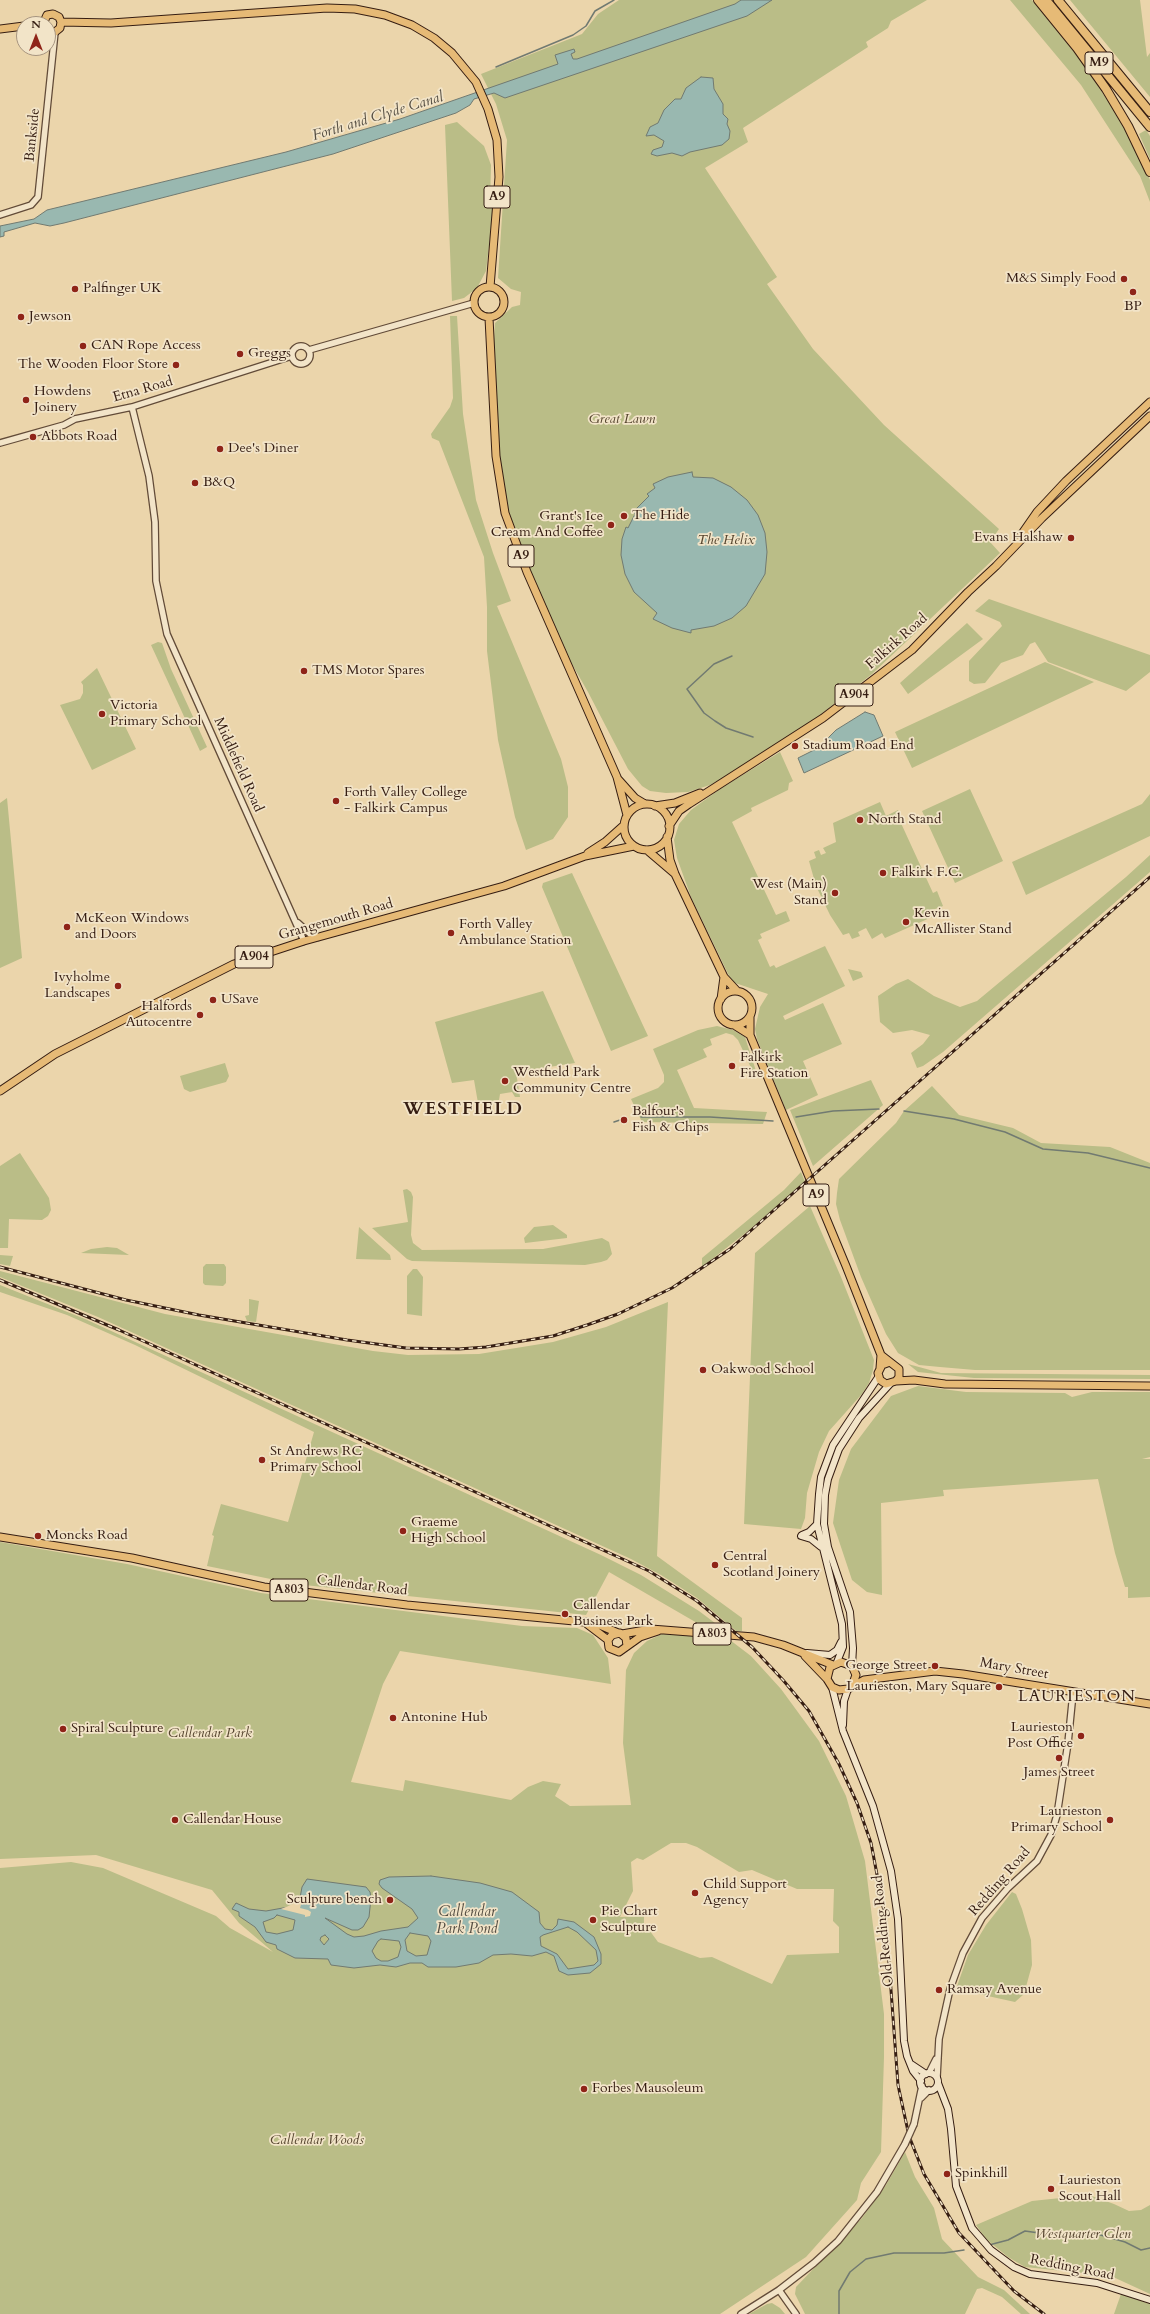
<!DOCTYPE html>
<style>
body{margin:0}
#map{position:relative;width:1150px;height:2314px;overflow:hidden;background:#ebd5ab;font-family:Cardo,serif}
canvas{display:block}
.north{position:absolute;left:16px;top:16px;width:40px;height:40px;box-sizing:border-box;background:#f2e4c8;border:1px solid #a6947f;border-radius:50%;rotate:0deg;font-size:11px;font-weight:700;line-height:16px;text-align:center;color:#351d12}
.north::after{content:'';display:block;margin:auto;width:14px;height:18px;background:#8f2418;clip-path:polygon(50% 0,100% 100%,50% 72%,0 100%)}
</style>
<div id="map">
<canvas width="1150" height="2314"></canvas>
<div class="north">N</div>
</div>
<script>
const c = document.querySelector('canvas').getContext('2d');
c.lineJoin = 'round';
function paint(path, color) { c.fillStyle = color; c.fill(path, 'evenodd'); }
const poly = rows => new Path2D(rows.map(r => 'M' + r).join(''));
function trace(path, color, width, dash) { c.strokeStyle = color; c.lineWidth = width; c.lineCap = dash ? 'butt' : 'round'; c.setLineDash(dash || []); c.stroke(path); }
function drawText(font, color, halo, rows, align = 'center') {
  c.font = font + ' Cardo,serif'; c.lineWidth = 3.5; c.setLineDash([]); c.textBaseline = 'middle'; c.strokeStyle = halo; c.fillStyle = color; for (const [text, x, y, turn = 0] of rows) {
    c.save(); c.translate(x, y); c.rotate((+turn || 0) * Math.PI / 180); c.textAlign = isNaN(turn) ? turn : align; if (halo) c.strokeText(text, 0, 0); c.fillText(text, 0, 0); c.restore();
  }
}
const green = poly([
 [619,0,927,0,891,21,888,28,866,42,868,47,743,128,748,142,705,168,777,277,767,284,813,349,884,425,999,529,990,542,1000,553,872,674,778,748,710,785,688,792,666,793,650,791,642,786,628,769,588,692,553,631,527,572,499,484,492,375,495,323,512,307,520,305,521,292,511,289,498,278,507,140,496,104,481,74,582,34,598,14],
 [1010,0,1032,0,1082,62,1121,121,1144,165,1150,180,1150,202,1140,176,1081,85],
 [1070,0,1140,0,1147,57,1150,53,1150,97],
 [457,122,484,146,491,165,490,203,493,203,493,213,486,271,477,288,464,298,452,301,445,125],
 [1146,130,1150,136,1150,159,1139,134],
 [450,316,457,316,463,414,476,500,493,553,511,601,497,606,561,759,568,787,568,817,553,839,526,850,515,817,498,740,487,651,487,607,484,557,439,441,432,438,431,434,450,407,453,398],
 [989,599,1150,655,1150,672,1126,691,1048,662,1035,642,1030,644,1023,655,1001,663,985,683,974,684,969,681,969,661,1002,626,1000,622,975,611],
 [967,623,983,639,908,694,900,683],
 [158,642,162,643,171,669,207,747,200,751,151,645],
 [1045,662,1094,682,912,768,895,732],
 [97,668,136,749,92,770,60,705,80,699,83,693,83,685,81,682],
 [780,752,793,781,789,783,788,790,751,808,752,811,732,822,776,915,786,911,790,921,760,934,762,938,758,940,770,967,774,965,776,968,825,946,845,986,783,1016,785,1020,823,1003,842,1044,803,1061,818,1095,786,1110,757,1039,755,1029,760,1007,768,994,732,982,691,897,677,858,674,840,679,824,691,810,720,789],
 [970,789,1003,861,955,883,922,811],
 [1150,794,1150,836,1026,895,1012,862,1142,804],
 [7,798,22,958,0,968,0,803],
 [880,802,886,816,898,810,902,818,900,821,933,893,937,891,943,906,930,911,932,917,885,938,882,933,872,939,866,928,858,932,860,936,852,939,849,933,843,935,830,915,816,886,809,861,816,858,814,852,819,850,821,855,826,853,823,848,836,842,833,823],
 [1150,855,1150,872,943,1052,923,1066,917,1068,911,1053,923,1044,930,1035,912,1030,893,1033,880,1022,878,996,896,984,908,979,934,996,960,1007,977,1001,1126,877],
 [572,873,648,1036,611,1051,542,887,543,883],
 [848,969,861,972,863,977,853,981],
 [543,991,575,1063,516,1072,520,1097,515,1097,512,1092,500,1094,499,1100,478,1103,474,1080,452,1083,435,1022],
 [717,1026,733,1030,745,1037,756,1071,753,1072,738,1040,733,1035,726,1033,710,1039,712,1045,703,1049,707,1057,677,1070,694,1108,767,1112,763,1124,642,1122,631,1099,658,1088,664,1082,664,1075,653,1049,698,1030],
 [225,1063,229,1076,226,1082,190,1092,184,1089,180,1076],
 [871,1080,883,1105,813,1166,790,1110],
 [932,1086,959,1115,1013,1128,1041,1143,1110,1147,1150,1163,1150,1370,975,1370,940,1367,919,1365,898,1353,886,1334,861,1277,840,1220,836,1204,837,1193,839,1179,896,1123,904,1111],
 [20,1153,49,1198,51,1210,48,1216,42,1220,9,1219,8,1248,0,1248,0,1166],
 [801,1172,805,1182,748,1231,702,1267,702,1258,784,1190],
 [407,1189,411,1192,413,1197,411,1235,413,1243,422,1250,543,1249,602,1238,609,1242,612,1254,607,1260,601,1262,585,1265,412,1261,407,1259,372,1228,408,1222,403,1190],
 [810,1206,841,1277,874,1360,873,1370,869,1383,862,1394,829,1431,819,1452,807,1493,805,1518,801,1529,744,1524,755,1253],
 [553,1225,567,1235,567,1238,525,1243,524,1238,534,1227],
 [359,1227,390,1255,391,1260,356,1259],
 [107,1247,117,1248,129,1255,81,1253,91,1249],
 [0,1255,13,1256,10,1266,0,1264],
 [206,1264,224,1264,226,1267,226,1283,223,1286,205,1285,203,1283,203,1267],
 [413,1269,417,1269,423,1277,422,1316,407,1314,407,1276],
 [0,1271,165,1314,373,1351,408,1355,479,1354,553,1342,606,1327,668,1302,657,1556,742,1618,742,1631,736,1631,697,1598,661,1575,631,1559,98,1317,0,1277],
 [0,1285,85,1319,601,1555,641,1575,699,1611,723,1629,704,1627,609,1572,586,1615,295,1584,207,1566,214,1536,212,1535,221,1504,288,1522,314,1432,135,1345,67,1315,0,1292],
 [249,1299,259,1301,256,1322,247,1321,245,1316,249,1315],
 [908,1364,941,1373,1150,1375,1150,1379,974,1378,918,1372],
 [918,1386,966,1392,1065,1393,1072,1397,1092,1392,1150,1392,1150,1457,1142,1459,1150,1459,1150,1597,1128,1598,1128,1587,1125,1587,1115,1553,1098,1479,943,1490,944,1496,881,1503,882,1595,867,1592,852,1580,833,1523,839,1480,851,1449,891,1396],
 [0,1542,127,1564,261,1593,522,1626,577,1628,593,1635,608,1658,611,1684,400,1651,383,1684,351,1782,403,1791,405,1780,511,1800,528,1787,543,1781,561,1784,555,1796,570,1806,631,1805,623,1743,626,1670,634,1653,647,1641,662,1634,726,1637,751,1656,781,1689,819,1741,846,1796,865,1861,884,2014,884,2057,881,2152,861,2183,857,2200,806,2257,720,2314,0,2314,0,1868,71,1862,103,1868,216,1916,230,1928,273,1952,239,1923,212,1890,96,1855,0,1859],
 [671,1843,686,1843,697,1847,739,1872,752,1870,797,1889,834,1889,833,1921,839,1927,839,1953,787,1955,772,1984,712,1957,700,1958,658,1942,644,1923,644,1916,620,1917,633,1891,631,1862,637,1858,643,1860],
 [1012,1892,1016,1894,1022,1909,1031,1940,1032,1965,1024,1994,1015,2002,956,1989,968,1955,986,1925],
 [905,2152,915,2177,934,2208,942,2239,978,2277,1004,2290,1030,2314,1021,2314,1002,2297,982,2288,977,2289,965,2314,805,2314,795,2294,796,2287,862,2218,886,2185],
 [1089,2195,1114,2204,1129,2211,1141,2210,1150,2205,1150,2294,1111,2276,1025,2267,1008,2257,986,2239,976,2225,1032,2201],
 [1121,2294,1150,2304,1150,2314,1114,2314],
 [772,2303,780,2308,785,2314,749,2314,767,2304]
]);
const water = poly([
 [741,0,772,0,747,16,505,98,494,93,474,99,470,105,456,113,333,154,64,223,50,226,35,223,4,232,4,236,0,237,0,226,34,219,47,210,286,152,400,119,558,64,555,55,574,49,575,52,571,54,573,59,577,59,735,4,741,0],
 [701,77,713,78,714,89,723,104,723,114,728,119,727,124,730,131,729,139,722,145,690,152,682,156,672,153,657,156,651,154,653,150,662,147,664,141,654,135,646,136,650,127,658,123,664,110,675,99,681,99,686,88,701,77],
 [692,472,693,477,713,478,731,487,747,500,758,515,765,533,767,552,765,574,746,606,732,618,714,626,691,630,691,633,672,628,653,619,657,613,634,592,625,574,621,555,622,539,626,527,628,528,635,514,633,512,649,496,647,494,655,488,653,484,668,477,692,472],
 [865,712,874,715,883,736,804,773,798,758,818,748,836,730,865,712],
 [431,1876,480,1883,512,1892,539,1912,540,1923,545,1929,552,1930,557,1925,558,1919,574,1922,594,1937,601,1954,601,1964,590,1973,568,1975,559,1971,554,1956,546,1952,532,1956,511,1954,493,1955,479,1963,456,1967,428,1967,422,1963,410,1963,396,1967,380,1965,354,1968,331,1965,328,1959,295,1958,277,1949,276,1945,266,1942,255,1927,239,1916,239,1912,232,1909,236,1903,249,1909,266,1911,294,1906,300,1898,302,1887,307,1879,366,1887,370,1892,371,1898,369,1917,363,1927,358,1930,352,1930,325,1918,347,1934,354,1937,364,1936,381,1931,408,1927,418,1918,412,1909,382,1888,379,1884,380,1880,389,1877,431,1876],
 [277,1915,295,1920,293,1930,277,1934,266,1932,263,1922,274,1918,277,1915],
 [568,1927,577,1932,596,1950,598,1961,594,1965,568,1969,557,1954,541,1946,540,1937,543,1935,568,1927],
 [410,1933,428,1936,431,1941,427,1955,416,1956,407,1951,405,1940,410,1933],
 [325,1935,329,1939,324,1945,320,1940,321,1937,325,1935],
 [381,1939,399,1941,401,1947,398,1957,388,1961,381,1961,376,1958,372,1951,378,1941,381,1939]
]);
const pier = poly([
 [299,1896,303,1897,300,1908,308,1910,311,1912,310,1916,305,1917,305,1915,281,1909,293,1904]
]);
const stream = poly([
 [496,67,573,35,586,26,595,11,614,0],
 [732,656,714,664,687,689,704,713,715,721,726,728,753,737],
 [904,1111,954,1119,1005,1132,1043,1149,1088,1153,1150,1168],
 [641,1117,710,1117,773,1121],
 [796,1117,833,1111,879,1109],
 [614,1122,620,1120],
 [989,2245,1008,2240,1025,2231,1060,2236,1097,2234,1125,2242,1141,2250,1150,2248],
 [839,2314,839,2291,850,2272,866,2259,894,2253,944,2253,964,2250]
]);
const tertiary = poly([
 [0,215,31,205,38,197,55,32],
 '292 355a9 9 0 1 1 18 0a9 9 0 1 1-18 0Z',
 [309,350,474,303],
 [132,407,149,476,155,522,156,581,167,634,304,941],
 [0,443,64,425,75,419,132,407,292,356],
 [298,923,310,934,318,937],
 [929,2073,936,2059],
 [937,2077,939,2039,950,1989,963,1953,982,1918,1008,1888,1037,1861,1051,1835,1057,1815,1068,1743,1073,1693],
 [921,2098,929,2090],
 [914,2124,922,2086],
 [779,2290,796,2314],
 [741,2314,779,2290,814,2263,838,2241,877,2192,905,2144]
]);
const secondary = poly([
 [802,1535,809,1532,817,1524],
 [801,1536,811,1539,821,1547],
 [807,1653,830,1655,837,1650,841,1642],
 [837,1662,843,1647,842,1624,817,1524,819,1494,821,1477,833,1445,879,1376],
 [852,1666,853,1648,850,1612,828,1547,824,1524,825,1495,828,1479,839,1449,859,1418,890,1384],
 [832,1687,843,1731,873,1806,891,1871,898,1919,904,2041,907,2056,913,2071,921,2081],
 [843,1725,844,1701,848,1689],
 [911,2064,926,2074],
 '920 2082a9 9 0 1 1 18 0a9 9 0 1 1-18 0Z',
 [938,2083,948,2109,951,2129,956,2186,972,2228,991,2250,1014,2267,1030,2274,1097,2283,1150,2300]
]);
const primary = poly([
 [61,22,111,23,327,8,355,9,385,15,412,25,434,38,452,53,476,82,488,109,497,140,499,177,490,287],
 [43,24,47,15,53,14,59,17,61,22,60,28,55,32,48,32],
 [0,29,24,26],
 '474 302a15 15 0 1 1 30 0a15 15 0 1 1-30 0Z',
 [489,318,496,456,505,513,527,572,617,777,627,815],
 [1021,535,1037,512,1066,481,1150,402],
 [618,779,635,798,645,804],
 '624 827a23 23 0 1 1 46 0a23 23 0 1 1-46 0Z',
 [655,806,675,803,700,793],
 [669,826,679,811,689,804,823,718,912,650,968,592,996,566,1042,518,1150,416],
 [667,837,670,860,675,874,724,977,737,991],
 [647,850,674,873],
 [588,853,605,842,624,825],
 '718 1008a17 17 0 1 1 34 0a17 17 0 1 1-34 0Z',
 [721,999,724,977],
 [750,1016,750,1035,846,1266,881,1355,880,1368],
 [734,1025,750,1035],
 [0,1091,55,1054,234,964,304,941,504,886,585,856,634,846],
 [881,1355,899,1369,899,1377,896,1381,886,1384,880,1380,878,1373,882,1365,890,1362],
 [896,1381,914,1380,945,1384,1150,1386],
 [0,1537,132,1558,264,1587,407,1605,595,1623,618,1633],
 [587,1624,608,1640],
 [622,1634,651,1629,754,1637,783,1645,833,1665],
 [627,1646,626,1638,620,1633,612,1635,608,1640,609,1648,619,1652,640,1637,658,1631],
 [805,1656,827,1679],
 [852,1686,856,1675,852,1666,841,1662,830,1667,827,1679,832,1687,839,1690,848,1689,864,1680,935,1671,963,1674,1150,1704]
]);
const motorway = poly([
 [1038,0,1077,48,1106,89,1128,126,1150,172],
 [1046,0,1150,127],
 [1058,0,1150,112]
]);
const rail = poly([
 [0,1267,126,1300,199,1315,347,1340,406,1348,459,1349,486,1347,553,1336,587,1325,618,1314,672,1288,730,1249,1150,877],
 [0,1280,119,1330,649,1571,697,1601,752,1647,783,1680,809,1711,839,1764,857,1803,871,1843,886,1922,898,2085,909,2136,924,2174,959,2233,1014,2291,1044,2314]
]);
const tertiaryBridge = poly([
 [905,2144,914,2124]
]);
const markers = [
 [1124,279,4,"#8f2418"],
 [75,289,4,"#8f2418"],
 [1133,292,4,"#8f2418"],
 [21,317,4,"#8f2418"],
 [83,346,4,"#8f2418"],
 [240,354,4,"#8f2418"],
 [176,365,4,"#8f2418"],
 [26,400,4,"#8f2418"],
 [33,437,4,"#8f2418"],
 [220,449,4,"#8f2418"],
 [195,483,4,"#8f2418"],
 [624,516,4,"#8f2418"],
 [611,525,4,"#8f2418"],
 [1071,538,4,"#8f2418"],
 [304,671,4,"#8f2418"],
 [102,714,4,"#8f2418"],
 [795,746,4,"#8f2418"],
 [336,801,4,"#8f2418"],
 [860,820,4,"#8f2418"],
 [883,873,4,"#8f2418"],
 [835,893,4,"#8f2418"],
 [906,922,4,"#8f2418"],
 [67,927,4,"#8f2418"],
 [451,933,4,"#8f2418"],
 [118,986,4,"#8f2418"],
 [213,1000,4,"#8f2418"],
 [200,1015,4,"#8f2418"],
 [732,1066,4,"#8f2418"],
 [505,1081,4,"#8f2418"],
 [624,1120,4,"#8f2418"],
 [703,1370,4,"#8f2418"],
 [262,1460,4,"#8f2418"],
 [403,1531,4,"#8f2418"],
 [38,1536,4,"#8f2418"],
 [715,1565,4,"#8f2418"],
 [565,1614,4,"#8f2418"],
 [935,1666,4,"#8f2418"],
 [999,1687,4,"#8f2418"],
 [393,1718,4,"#8f2418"],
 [63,1729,4,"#8f2418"],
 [1081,1736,4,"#8f2418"],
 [1059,1758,4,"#8f2418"],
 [175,1820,4,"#8f2418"],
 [1110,1820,4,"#8f2418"],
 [695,1893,4,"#8f2418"],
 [390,1900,4,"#8f2418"],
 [593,1920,4,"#8f2418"],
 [939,1990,4,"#8f2418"],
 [584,2089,4,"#8f2418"],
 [947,2174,4,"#8f2418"],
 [1051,2189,4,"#8f2418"]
];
const shields = [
 [1099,63,28],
 [497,197,26],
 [521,556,26],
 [854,695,38],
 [254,957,38],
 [816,1195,26],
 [289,1590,38],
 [712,1634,38]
];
const shieldNames = [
 ["M9",1099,63],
 ["A9",497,197],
 ["A9",521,556],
 ["A904",854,695],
 ["A904",254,957],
 ["A9",816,1195],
 ["A803",289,1590],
 ["A803",712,1634]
];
const streetNames = [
 ["Bankside",33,135,-84],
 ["Etna Road",143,390,-16],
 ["Falkirk Road",897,642,-41],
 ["Middlefield Road",238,765,66],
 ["Grangemouth Road",336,920,-16],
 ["Callendar Road",362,1586,7],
 ["Mary Street",1014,1669,10],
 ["Redding Road",1000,1882,-49],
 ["Old Redding Road",884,1931,-96],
 ["Redding Road",1072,2268,11]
];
const poiNames = [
 ["M&S Simply Food",1116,279,"right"],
 ["Palfinger UK",83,289],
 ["BP",1133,307,"center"],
 ["Jewson",29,317],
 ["CAN Rope Access",91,346],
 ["Greggs",248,354],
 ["The Wooden Floor Store",168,365,"right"],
 ["Howdens",34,392],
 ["Joinery",34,408],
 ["Abbots Road",41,437],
 ["Dee's Diner",228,449],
 ["B&Q",203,483],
 ["The Hide",632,516],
 ["Grant's Ice",603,517,"right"],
 ["Cream And Coffee",603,533,"right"],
 ["Evans Halshaw",1063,538,"right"],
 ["TMS Motor Spares",312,671],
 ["Victoria",110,706],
 ["Primary School",110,722],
 ["Stadium Road End",803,746],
 ["Forth Valley College",344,793],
 ["- Falkirk Campus",344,809],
 ["North Stand",868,820],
 ["Falkirk F.C.",891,873],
 ["West (Main)",827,885,"right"],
 ["Stand",827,901,"right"],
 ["Kevin",914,914],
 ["McAllister Stand",914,930],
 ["McKeon Windows",75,919],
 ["and Doors",75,935],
 ["Forth Valley",459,925],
 ["Ambulance Station",459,941],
 ["Ivyholme",110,978,"right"],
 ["Landscapes",110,994,"right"],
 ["USave",221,1000],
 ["Halfords",192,1007,"right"],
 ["Autocentre",192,1023,"right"],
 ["Falkirk",740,1058],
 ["Fire Station",740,1074],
 ["Westfield Park",513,1073],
 ["Community Centre",513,1089],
 ["Balfour's",632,1112],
 ["Fish & Chips",632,1128],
 ["Oakwood School",711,1370],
 ["St Andrews RC",270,1452],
 ["Primary School",270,1468],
 ["Graeme",411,1523],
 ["High School",411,1539],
 ["Moncks Road",46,1536],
 ["Central",723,1557],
 ["Scotland Joinery",723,1573],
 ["Callendar",573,1606],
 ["Business Park",573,1622],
 ["George Street",927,1666,"right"],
 ["Laurieston, Mary Square",991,1687,"right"],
 ["Antonine Hub",401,1718],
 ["Laurieston",1073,1728,"right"],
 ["Post Office",1073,1744,"right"],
 ["Spiral Sculpture",71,1729],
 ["James Street",1059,1773,"center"],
 ["Laurieston",1102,1812,"right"],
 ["Primary School",1102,1828,"right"],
 ["Callendar House",183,1820],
 ["Child Support",703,1885],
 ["Agency",703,1901],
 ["Sculpture bench",382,1900,"right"],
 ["Pie Chart",601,1912],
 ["Sculpture",601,1928],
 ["Ramsay Avenue",947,1990],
 ["Forbes Mausoleum",592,2089],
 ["Spinkhill",955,2174],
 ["Laurieston",1059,2181],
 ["Scout Hall",1059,2197]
];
const parkNames = [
 ["Great Lawn",622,420],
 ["The Helix",726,541],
 ["Callendar Park",210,1734],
 ["Callendar Woods",317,2141],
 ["Westquarter Glen",1083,2235]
];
const waterNames = [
 ["Forth and Clyde Canal",378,117,-17],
 ["Callendar",467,1913],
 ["Park Pond",467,1930]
];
const quarterNames = [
 ["LAURIESTON",1077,1697]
];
const districtNames = [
 ["WESTFIELD",463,1110]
];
paint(green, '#babd87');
paint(water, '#99b8b0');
trace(water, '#717a71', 1);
paint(pier, '#ebd5ab');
trace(stream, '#717a71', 1.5);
trace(tertiary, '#624b38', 8);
trace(secondary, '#351d12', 8);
trace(primary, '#351d12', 9);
trace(motorway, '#351d12', 10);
trace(tertiary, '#f2e4c8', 5.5);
trace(secondary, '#f2e4c8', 6);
trace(primary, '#e6ba76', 7);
trace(motorway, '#e6ba76', 8);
trace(rail, '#351d12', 3);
trace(rail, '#f2e4c8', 1.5, [4.5]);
trace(tertiaryBridge, '#624b38', 8, []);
trace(tertiaryBridge, '#f2e4c8', 5.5);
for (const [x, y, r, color] of markers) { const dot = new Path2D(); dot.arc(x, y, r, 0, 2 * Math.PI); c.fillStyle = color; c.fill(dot); trace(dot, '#f2e4c8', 1.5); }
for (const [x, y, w] of shields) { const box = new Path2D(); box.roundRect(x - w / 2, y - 11, w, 22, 3); c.fillStyle = '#f2e4c8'; c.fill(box); trace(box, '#351d12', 1); }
drawText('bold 13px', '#351d12', null, shieldNames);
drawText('14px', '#351d12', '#f2e4c8', streetNames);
drawText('14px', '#351d12', '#f2e4c8', poiNames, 'left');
drawText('italic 14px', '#56452f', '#f2e4c8', parkNames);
drawText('italic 15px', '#534c41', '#f2e4c8', waterNames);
c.letterSpacing = '1px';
drawText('16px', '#351d12', '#f2e4c8', quarterNames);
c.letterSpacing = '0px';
c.letterSpacing = '1px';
drawText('bold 18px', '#351d12', '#f2e4c8', districtNames);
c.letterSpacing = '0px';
</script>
